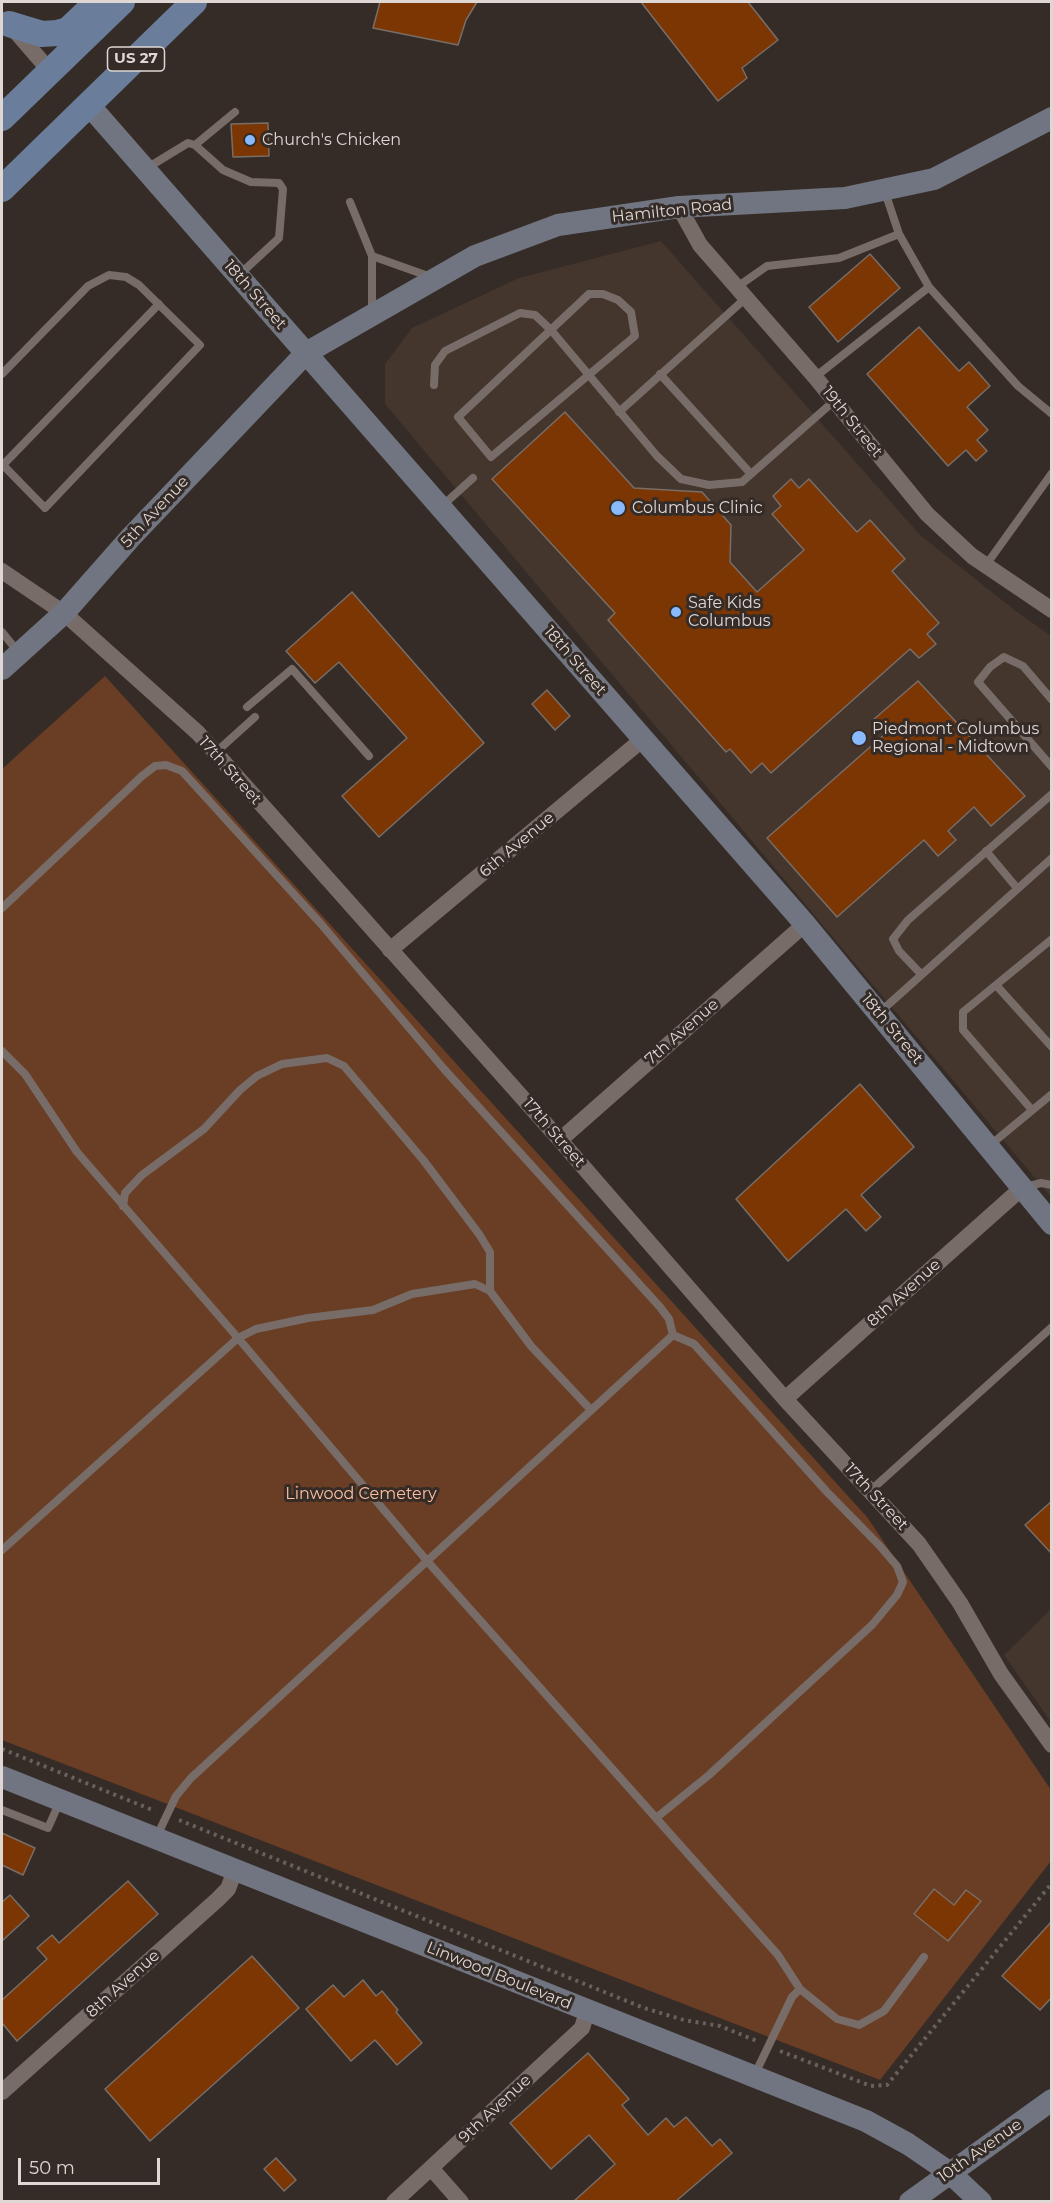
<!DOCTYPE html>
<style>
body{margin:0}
#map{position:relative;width:1053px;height:2203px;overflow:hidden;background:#352c27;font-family:Montserrat,sans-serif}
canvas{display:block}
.frame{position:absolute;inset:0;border:3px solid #ded7d4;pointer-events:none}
.scale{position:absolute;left:18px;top:2158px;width:142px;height:27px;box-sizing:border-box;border:3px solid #ded7d4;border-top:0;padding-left:8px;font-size:18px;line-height:21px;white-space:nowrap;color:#ded7d4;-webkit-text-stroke:4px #352c27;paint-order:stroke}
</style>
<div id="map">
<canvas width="1053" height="2203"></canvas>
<div class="frame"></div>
<div class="scale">50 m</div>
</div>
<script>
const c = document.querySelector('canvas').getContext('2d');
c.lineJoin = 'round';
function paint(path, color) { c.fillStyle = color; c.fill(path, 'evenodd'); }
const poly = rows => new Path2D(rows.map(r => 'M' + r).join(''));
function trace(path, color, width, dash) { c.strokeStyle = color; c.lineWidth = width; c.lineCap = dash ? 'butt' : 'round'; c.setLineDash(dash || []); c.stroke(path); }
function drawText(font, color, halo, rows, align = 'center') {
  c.font = font + ' Montserrat,sans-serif'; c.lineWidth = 6; c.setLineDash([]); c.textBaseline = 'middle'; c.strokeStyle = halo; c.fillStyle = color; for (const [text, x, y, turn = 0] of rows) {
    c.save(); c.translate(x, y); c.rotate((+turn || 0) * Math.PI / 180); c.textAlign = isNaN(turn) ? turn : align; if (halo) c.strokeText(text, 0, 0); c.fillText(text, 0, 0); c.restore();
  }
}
const built = poly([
 [661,241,920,535,1017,612,1051,636,1051,1197,385,404,385,364,412,328,519,278],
 [1051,1609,1051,1722,1004,1655]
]);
const green = poly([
 [105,676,867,1517,1051,1790,1051,1861,880,2080,2,1740,2,769]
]);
const building = poly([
 [380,2,477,2,466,20,458,45,373,28,380,2],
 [641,2,748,2,778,40,742,68,747,78,718,101,641,2],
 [268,123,269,156,233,157,231,124,268,123],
 [870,254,900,288,838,342,809,307,870,254],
 [919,327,959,371,969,362,990,386,967,407,988,430,977,440,987,451,976,461,966,450,948,466,867,374,919,327],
 [565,412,634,488,702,492,731,525,730,562,757,592,804,550,772,514,781,506,773,496,791,479,799,488,809,479,857,532,870,520,905,559,892,571,939,623,927,634,936,644,919,658,910,649,771,773,762,763,751,773,730,749,726,752,608,620,615,613,492,479,565,412],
 [352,592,484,743,379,837,342,796,407,738,339,662,315,683,286,651,352,592],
 [918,681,1025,796,991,826,974,807,948,831,956,840,938,856,924,840,837,917,767,838,886,733,873,720,918,681],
 [547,690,570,716,555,730,532,704,547,690],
 [860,1084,914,1147,861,1195,881,1217,866,1231,846,1209,788,1261,736,1199,860,1084],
 [1052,1501,1052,1554,1025,1525,1052,1501],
 [2,1833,35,1848,23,1875,2,1865,2,1833],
 [128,1881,158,1914,17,2041,2,2023,2,2000,47,1959,37,1948,52,1935,59,1943,128,1881],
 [934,1889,954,1905,966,1890,981,1901,948,1941,914,1914,934,1889],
 [10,1895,29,1916,2,1941,2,1902,10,1895],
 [1052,1921,1052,1997,1040,2010,1002,1976,1052,1921],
 [252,1956,299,2008,150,2141,105,2089,252,1956],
 [363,1980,376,1996,382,1991,398,2010,396,2012,422,2043,397,2065,375,2040,351,2061,306,2009,333,1985,344,1997,363,1980],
 [588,2053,629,2099,622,2105,648,2135,666,2118,674,2127,686,2117,712,2146,720,2139,732,2153,675,2202,573,2202,615,2164,589,2135,551,2169,510,2123,588,2053],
 [276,2158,296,2180,284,2191,264,2169,276,2158]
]);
const path = poly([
 [2,1749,155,1811],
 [179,1820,644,2008,684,2020,720,2026,757,2041],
 [780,2051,871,2086,887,2085,1052,1883]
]);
const lane = poly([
 [195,145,235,112],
 [147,168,188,143,195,145,223,170,251,182,279,183,283,189,279,238,239,275],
 [885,192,899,234,929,287,1018,386,1052,414],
 [350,202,372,256,372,311],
 [372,256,431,277],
 [737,287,767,266,839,258,899,234],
 [589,294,603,294,618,300,631,312,635,336,491,457,458,417,589,294],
 [2,374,88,286,109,275,126,277,139,285,200,345,45,508,2,464],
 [660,374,751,474],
 [815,377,929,287],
 [434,385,435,365,445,351,520,313,535,315,551,330,657,456,681,479,709,485,742,482,834,401],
 [619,412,747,297],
 [2,466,159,304],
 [442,506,473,478],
 [986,565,1052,473],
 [2,632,19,653],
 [1052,700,1023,666,1004,657,990,667,978,682,1052,767],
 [247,707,292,669,369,756],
 [215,753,255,717],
 [986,851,1017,888],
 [2,908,142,776,155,766,166,765,182,771,321,924,444,1069,660,1307,669,1319,673,1335],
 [921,974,899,951,893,939,908,920,1052,794],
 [996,985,1052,1047],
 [880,1012,1052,858],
 [2,1051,25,1074,77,1152,238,1338,256,1329,308,1318,373,1310,412,1294,475,1284,490,1291,531,1346,591,1410],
 [1032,1110,963,1030,963,1012,1052,939],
 [989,1146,1052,1094],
 [1025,1187,1041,1183,1052,1185],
 [123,1206,125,1193,142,1175,204,1129,240,1090,257,1076,282,1064,327,1058,344,1066,424,1161,479,1234,490,1252,490,1291],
 [870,1491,1052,1327],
 [2,1550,238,1338,428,1562,778,1955,800,1989,792,1997,755,2074],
 [2,1810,48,1828,60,1801],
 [656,1818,709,1775,872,1625,897,1595,903,1582,897,1566,879,1545,827,1492,694,1344,673,1335],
 [156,1838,176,1796,191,1778,673,1335],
 [800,1989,837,2019,859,2025,884,2011,924,1957]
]);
const street = poly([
 [10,25,50,71],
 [679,207,700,245,815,377,927,514,972,556,1052,610],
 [2,571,64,613,198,733,560,1140,785,1399,919,1544,960,1603,1001,1674,1052,1745],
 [390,950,643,739],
 [560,1140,805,924],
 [785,1399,1023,1187],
 [2,2092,217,1900,228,1889,235,1870],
 [431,2168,461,2202],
 [394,2202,582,2028,587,2012]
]);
const secondary = poly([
 [89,105,805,924,1052,1224],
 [2,669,64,613,131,537,306,353,475,256,558,225,679,207,845,198,934,179,1052,118],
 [2,1777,866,2121,908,2144,949,2172,981,2202],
 [910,2202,1052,2100]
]);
const primary = poly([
 [9,24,42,34,57,33,68,30,91,8],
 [2,118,122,2],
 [2,189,194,2]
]);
const markers = [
 [250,140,6,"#88bafc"],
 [618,508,8,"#88bafc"],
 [676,612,6,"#88bafc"],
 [859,738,8,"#88bafc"]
];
const shields = [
 [136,59,57]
];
const shieldNames = [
 ["US 27",136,59]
];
const poiNames = [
 ["Church's Chicken",262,140],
 ["Columbus Clinic",632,508],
 ["Safe Kids",688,603],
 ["Columbus",688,621],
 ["Piedmont Columbus",872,729],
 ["Regional - Midtown",872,747]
];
const streetNames = [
 ["Hamilton Road",672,211,-6],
 ["18th Street",255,295,49],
 ["19th Street",852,422,51],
 ["5th Avenue",155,512,-47],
 ["18th Street",575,661,49],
 ["17th Street",230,771,48],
 ["6th Avenue",517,845,-40],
 ["18th Street",892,1029,50],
 ["7th Avenue",682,1032,-41],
 ["17th Street",554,1133,49],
 ["8th Avenue",904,1293,-42],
 ["17th Street",876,1497,47],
 ["Linwood Boulevard",499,1976,22],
 ["8th Avenue",123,1984,-42],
 ["9th Avenue",495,2109,-43],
 ["10th Avenue",980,2151,-35]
];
const parkNames = [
 ["Linwood Cemetery",361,1494]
];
paint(built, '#44352d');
paint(green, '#6a3d25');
paint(building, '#7c3603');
trace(building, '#786e68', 1.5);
trace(path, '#68605b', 4, [3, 4.5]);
trace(lane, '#776c67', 8);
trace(street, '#776c67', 16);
trace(secondary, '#707581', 22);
trace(primary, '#6a7e9b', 26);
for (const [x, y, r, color] of markers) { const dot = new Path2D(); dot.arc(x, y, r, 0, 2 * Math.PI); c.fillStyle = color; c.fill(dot); trace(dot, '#352c27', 2); }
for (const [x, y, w] of shields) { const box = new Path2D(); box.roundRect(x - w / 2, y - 12, w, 24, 4.5); c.fillStyle = '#352c27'; c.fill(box); trace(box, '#ded7d4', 1.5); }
drawText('bold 15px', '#ded7d4', null, shieldNames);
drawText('16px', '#ded7d4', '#352c27', poiNames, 'left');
drawText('16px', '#ded7d4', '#352c27', streetNames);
drawText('16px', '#febf9f', '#352c27', parkNames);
</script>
